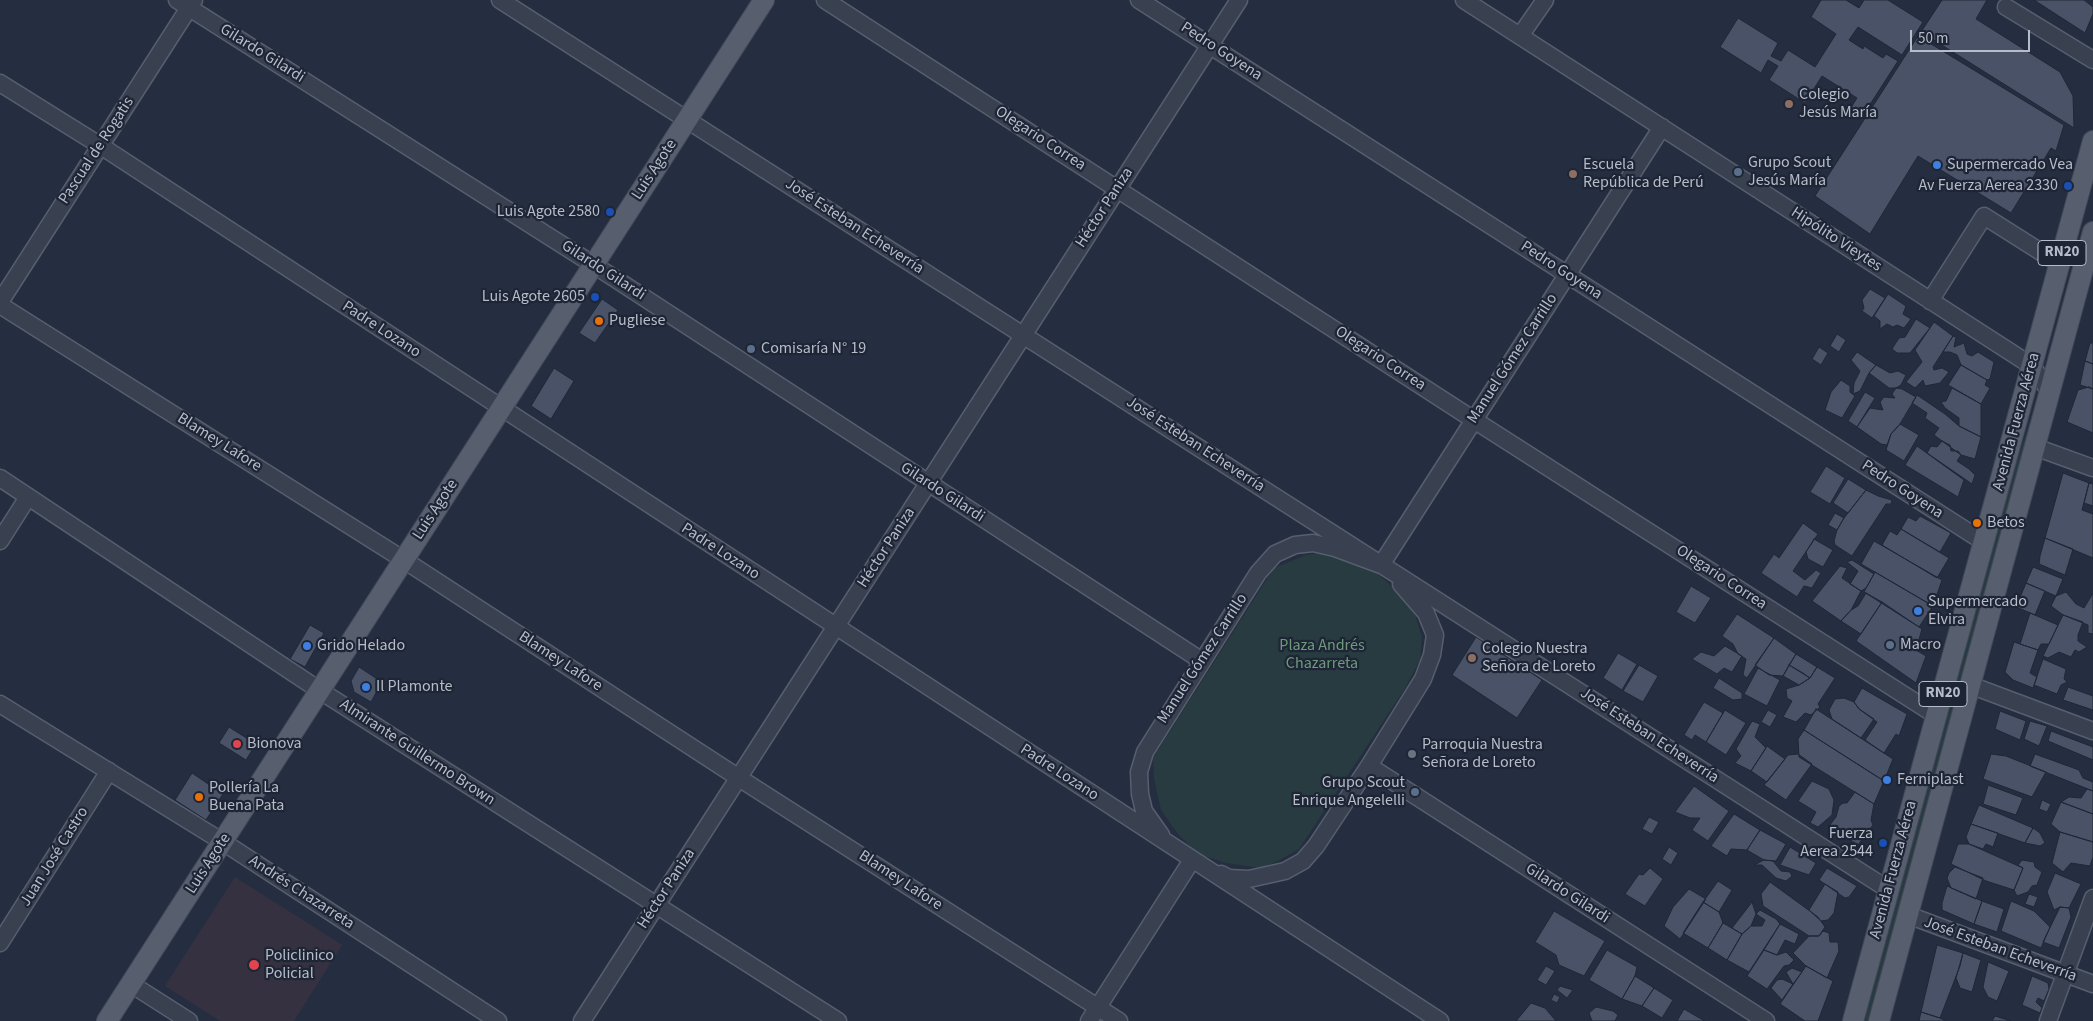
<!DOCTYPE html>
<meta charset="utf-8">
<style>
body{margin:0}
#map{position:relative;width:2093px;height:1021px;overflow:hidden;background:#252e40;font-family:"Source Sans 3",sans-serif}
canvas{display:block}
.scale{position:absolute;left:1910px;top:30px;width:120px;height:22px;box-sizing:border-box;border:2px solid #b6bcca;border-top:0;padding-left:6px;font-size:15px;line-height:18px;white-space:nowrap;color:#b6bcca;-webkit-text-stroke:4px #1e2535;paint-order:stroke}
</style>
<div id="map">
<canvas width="2093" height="1021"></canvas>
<div class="scale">50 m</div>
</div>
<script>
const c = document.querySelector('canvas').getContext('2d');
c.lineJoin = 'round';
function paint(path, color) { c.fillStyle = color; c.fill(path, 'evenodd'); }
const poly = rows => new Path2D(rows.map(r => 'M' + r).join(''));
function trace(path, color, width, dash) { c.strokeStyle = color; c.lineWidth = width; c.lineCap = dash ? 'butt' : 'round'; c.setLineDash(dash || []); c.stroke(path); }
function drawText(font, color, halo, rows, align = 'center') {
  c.font = font + ' "Source Sans 3",sans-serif'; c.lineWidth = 4.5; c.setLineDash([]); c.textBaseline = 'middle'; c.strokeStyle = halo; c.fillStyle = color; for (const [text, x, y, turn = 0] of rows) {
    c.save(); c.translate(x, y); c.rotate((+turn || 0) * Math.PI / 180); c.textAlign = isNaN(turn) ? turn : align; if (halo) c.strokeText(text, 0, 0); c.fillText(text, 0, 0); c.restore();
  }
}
const medical = poly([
 [235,877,342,945,294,1021,220,1021,165,986]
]);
const green = poly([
 [2033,423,1879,1021,1853,1021,1990,545,2029,424],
 [1327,552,1354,560,1376,572,1401,595,1415,615,1422,637,1420,660,1404,690,1299,849,1278,861,1261,868,1226,863,1198,854,1178,834,1161,810,1154,778,1153,758,1274,568,1306,555]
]);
const building = poly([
 [1821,0,1846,0,1859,8,1864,0,1888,0,1923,22,1902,55,1858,27,1849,40,1863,49,1864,46,1883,58,1886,54,1898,61,1862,117,1850,109,1857,98,1822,76,1805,103,1769,80,1778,66,1768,60,1761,73,1720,47,1738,18,1778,43,1771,56,1781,61,1788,50,1815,67,1836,34,1811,17,1821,0],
 [1942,0,1987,0,1976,19,2060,72,2073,96,2074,128,1921,32,1942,0],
 [2034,0,2084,0,2093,7,2093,14,2085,33,2034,0],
 [1918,36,2064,125,2056,151,2051,148,2011,213,1918,156,1870,234,1815,196,1918,36],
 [1870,289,1885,298,1872,318,1862,311,1864,308,1862,300,1870,289],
 [1888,294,1906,306,1903,314,1911,319,1904,328,1897,325,1893,327,1887,324,1880,329,1880,321,1874,316,1888,294],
 [602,299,618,310,595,343,579,333,602,299],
 [1916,319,1930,328,1910,353,1897,353,1892,349,1899,338,1905,337,1916,319],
 [1934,322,1953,336,1933,367,1934,370,1942,368,1949,372,1940,383,1925,386,1923,380,1915,388,1906,382,1922,362,1915,350,1934,322],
 [1837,334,1846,340,1839,352,1830,346,1837,334],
 [1953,336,1956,337,1954,347,1964,343,1967,354,1972,356,1978,352,1994,362,1990,379,1987,380,1961,365,1957,355,1950,352,1943,352,1953,336],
 [2090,343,2093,343,2093,364,2085,361,2090,343],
 [1819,347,1828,353,1821,365,1812,359,1819,347],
 [1857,352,1876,365,1869,373,1860,391,1853,394,1854,383,1860,371,1851,360,1857,352],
 [2085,361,2093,364,2093,389,2080,385,2085,361],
 [1876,365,1890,373,1898,371,1906,375,1901,385,1896,388,1889,388,1869,373,1876,365],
 [1961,365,1987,380,1985,385,1990,388,1981,404,1948,385,1961,365],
 [554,368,574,381,551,419,531,406,554,368],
 [1841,380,1850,386,1850,392,1855,396,1842,418,1825,410,1831,392,1841,380],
 [2089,387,2093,389,2093,433,2067,422,2078,390,2089,387],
 [1896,388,1902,389,1916,397,1900,424,1891,434,1887,445,1881,444,1857,427,1870,408,1883,410,1880,402,1884,397,1895,398,1892,394,1896,388],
 [1952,388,1981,404,1981,437,1959,426,1959,418,1945,408,1941,402,1946,401,1952,388],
 [1865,392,1875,398,1857,427,1848,421,1865,392],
 [1917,395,1945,414,1959,426,1981,437,1975,459,1961,455,1934,435,1939,428,1925,418,1927,413,1912,403,1917,395],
 [1900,424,1919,435,1904,461,1886,450,1891,434,1900,424],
 [1942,441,1950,445,1951,451,1958,451,1961,455,1957,461,1969,469,1975,475,1972,484,1927,453,1931,446,1937,447,1942,441],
 [1917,446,1964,480,1958,497,1905,465,1917,446],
 [1826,466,1845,478,1830,504,1810,492,1826,466],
 [2063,473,2089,483,2082,510,2093,514,2093,558,2045,538,2063,473],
 [1848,479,1866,490,1848,513,1833,503,1848,479],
 [2089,483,2093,484,2093,506,2084,503,2089,483],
 [1866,490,1878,496,1892,500,1891,504,1886,504,1852,556,1835,545,1834,541,1837,530,1844,518,1866,490],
 [1835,513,1844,518,1837,530,1828,525,1835,513],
 [1920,516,1951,533,1940,552,1901,529,1908,517,1916,521,1920,516],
 [1803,523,1818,534,1793,571,1805,580,1816,570,1821,573,1812,588,1804,586,1797,597,1761,573,1774,554,1779,558,1803,523],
 [1901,529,1949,558,1937,578,1882,545,1890,531,1897,535,1901,529],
 [2045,538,2073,549,2065,575,2039,564,2040,556,2045,538],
 [1814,539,1833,550,1823,567,1808,559,1806,552,1814,539],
 [1874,541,1942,580,1933,606,1861,564,1874,541],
 [1852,560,1874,574,1866,588,1861,591,1850,584,1858,571,1847,562,1852,560],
 [1840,566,1847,568,1842,578,1861,591,1851,610,1841,621,1812,601,1840,566],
 [2033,567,2063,579,2056,596,2026,583,2033,567],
 [1875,572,1933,606,1919,627,1864,592,1875,572],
 [2026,583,2045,591,2035,615,2016,607,2026,583],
 [1691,586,1711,598,1695,623,1676,612,1691,586],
 [2066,592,2076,604,2084,608,2093,593,2093,634,2088,633,2088,625,2063,615,2051,606,2056,596,2066,592],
 [1866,593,1882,602,1861,634,1841,621,1851,610,1858,606,1866,593],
 [1882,602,1922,629,1916,650,1926,656,1916,683,1856,641,1882,602],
 [2030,613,2058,625,2049,644,2041,644,2038,650,2020,644,2030,613],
 [1737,614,1774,638,1747,678,1743,675,1746,659,1738,654,1733,644,1722,636,1737,614],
 [2063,615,2083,622,2078,635,2078,641,2087,647,2079,652,2075,650,2071,657,2059,652,2048,658,2043,656,2063,615],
 [310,625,324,633,305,667,290,659,310,625],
 [1476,637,1542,680,1517,718,1452,675,1476,637],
 [1774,638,1796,654,1783,676,1769,675,1755,665,1774,638],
 [2014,642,2038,650,2030,673,2037,677,2033,688,2013,680,2005,672,2014,642],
 [1725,646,1742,656,1732,672,1724,668,1717,674,1692,659,1701,652,1714,656,1725,646],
 [1618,653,1637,664,1622,690,1603,678,1618,653],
 [1796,654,1817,667,1810,678,1789,665,1796,654],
 [2043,659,2066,669,2064,679,2067,682,2061,685,2057,694,2034,685,2043,659],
 [1639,665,1658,676,1643,702,1623,691,1639,665],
 [1789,665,1803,673,1810,678,1799,685,1783,676,1789,665],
 [359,667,382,682,371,702,354,692,351,681,359,667],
 [1817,667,1835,678,1818,704,1820,707,1811,715,1805,713,1796,722,1783,717,1792,701,1787,698,1786,689,1799,685,1810,678,1817,667],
 [1758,668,1780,680,1767,706,1744,694,1758,668],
 [1719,678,1742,693,1742,699,1733,700,1713,688,1719,678],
 [2068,687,2093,696,2093,710,2063,700,2068,687],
 [1862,688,1907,714,1899,736,1896,734,1884,753,1865,740,1877,722,1859,709,1854,702,1862,688],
 [1844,698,1854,702,1859,709,1874,719,1861,738,1832,719,1829,710,1835,699,1844,698],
 [1704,702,1723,713,1706,742,1695,735,1692,740,1684,735,1704,702],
 [1816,709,1893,759,1884,781,1804,730,1816,709],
 [1725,710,1746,723,1726,755,1706,742,1725,710],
 [1768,710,1777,715,1770,727,1761,722,1768,710],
 [2000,711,2026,721,2020,740,1995,729,2000,711],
 [1752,721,1760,724,1755,737,1766,748,1751,771,1735,763,1741,756,1736,749,1752,721],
 [2030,721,2047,726,2039,746,2024,739,2030,721],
 [229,727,256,744,246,760,219,743,229,727],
 [1804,730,1884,781,1874,804,1799,757,1798,739,1804,730],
 [2051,731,2093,747,2093,760,2048,741,2051,731],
 [1767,746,1785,759,1767,782,1751,771,1767,746],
 [1798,754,1812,764,1786,800,1764,785,1788,755,1798,754],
 [1991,754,2006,756,2046,772,2032,797,1983,779,1991,754],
 [2035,754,2079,770,2083,778,2093,782,2093,791,2030,766,2035,754],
 [192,773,223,794,206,820,175,800,192,773],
 [1812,781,1829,789,1834,800,1832,815,1818,827,1810,823,1816,812,1798,801,1812,781],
 [1988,785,2023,798,2016,815,1983,804,1988,785],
 [1694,786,1729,811,1708,841,1692,830,1700,818,1690,818,1675,812,1694,786],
 [2087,789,2093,791,2093,814,2061,802,2069,797,2081,798,2087,789],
 [1855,792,1874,804,1871,820,1873,825,1858,845,1829,826,1836,817,1839,806,1843,803,1847,803,1855,792],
 [2042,800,2051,804,2047,812,2039,809,2042,800],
 [2061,802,2093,814,2093,842,2060,832,2051,824,2061,802],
 [1979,805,2033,828,2025,843,1971,824,1979,805],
 [1734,814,1760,830,1747,850,1731,849,1727,856,1711,846,1734,814],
 [1649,817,1659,822,1652,834,1642,829,1649,817],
 [1971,824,1998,833,1993,847,1986,844,1983,849,1969,844,1966,837,1971,824],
 [2033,828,2040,833,2045,843,2040,846,2025,843,2033,828],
 [1760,830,1786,844,1776,861,1764,860,1747,850,1760,830],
 [2060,832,2093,842,2093,857,2090,866,2071,863,2063,872,2052,863,2060,832],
 [1958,844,1969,844,2023,868,2014,890,1986,881,1951,864,1958,844],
 [1669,847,1678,853,1671,865,1662,859,1669,847],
 [1790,847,1816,863,1809,875,1780,865,1790,847],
 [1764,860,1773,861,1781,871,1790,872,1792,876,1786,881,1776,878,1762,865,1754,865,1764,860],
 [2022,860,2034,862,2035,867,2042,872,2037,885,2032,886,2028,892,2017,896,2014,890,2023,868,2018,865,2022,860],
 [1955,867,1983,878,1976,899,1951,888,1947,878,1949,873,1955,867],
 [1650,868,1663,879,1645,906,1625,894,1639,874,1643,875,1650,868],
 [1827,868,1857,886,1849,897,1845,898,1819,880,1827,868],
 [2055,873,2081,884,2069,908,2060,907,2054,910,2047,892,2055,873],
 [1718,881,1732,890,1719,912,1703,902,1718,881],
 [1770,882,1818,917,1825,927,1819,936,1809,936,1763,906,1761,894,1770,882],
 [1825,884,1838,892,1834,913,1828,920,1821,921,1809,910,1825,884],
 [1947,886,1982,901,1974,924,1942,910,1942,903,1947,886],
 [1689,889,1706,899,1680,939,1664,926,1673,907,1689,889],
 [2029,894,2038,897,2034,907,2025,904,2029,894],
 [1982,901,2004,909,1997,932,1974,924,1982,901],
 [2011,901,2034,911,2050,927,2041,948,2001,931,2011,901],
 [1703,902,1719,912,1723,923,1708,948,1683,933,1703,902],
 [1752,902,1756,914,1751,926,1742,934,1732,928,1752,902],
 [2060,907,2069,908,2071,917,2059,948,2043,942,2060,907],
 [1760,910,1776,919,1780,924,1749,972,1727,960,1742,934,1751,926,1762,926,1765,920,1756,914,1760,910],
 [1554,911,1605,941,1584,976,1559,965,1556,955,1535,942,1554,911],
 [1723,923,1742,934,1727,960,1708,948,1723,923],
 [1780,924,1799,934,1795,944,1785,940,1777,955,1764,950,1780,924],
 [1823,931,1829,933,1830,942,1838,942,1839,951,1827,978,1806,966,1793,953,1809,936,1819,936,1823,931],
 [1937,945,1963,953,1960,966,1940,1018,1921,1012,1937,945],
 [1607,950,1637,967,1635,976,1622,999,1589,980,1607,950],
 [1764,950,1777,955,1786,952,1794,960,1789,965,1784,966,1767,989,1747,976,1764,950],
 [1963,953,1981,960,1972,992,1960,988,1956,978,1963,953],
 [1988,962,2009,971,1997,1001,1988,997,1983,987,1988,962],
 [1546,966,1555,971,1546,985,1537,980,1546,966],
 [1806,966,1833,981,1818,1021,1805,1021,1780,1004,1806,966],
 [1792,968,1802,972,1793,984,1786,972,1792,968],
 [1635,976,1654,988,1642,1006,1622,999,1635,976],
 [2032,976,2048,983,2049,989,2044,1001,2038,998,2036,1002,2042,1008,2040,1013,2022,1005,2032,976],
 [1782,979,1793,984,1782,1000,1771,988,1777,980,1782,979],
 [1560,986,1573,990,1567,998,1557,990,1560,986],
 [1654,988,1673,1000,1662,1018,1642,1006,1654,988],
 [1554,994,1560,997,1557,1003,1551,1000,1554,994],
 [1531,1003,1545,1008,1556,1021,1516,1021,1531,1003],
 [1596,1007,1613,1011,1618,1015,1615,1021,1592,1021,1589,1013,1596,1007],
 [1684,1009,1696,1016,1705,1021,1677,1021,1684,1009],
 [1921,1012,1940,1018,1946,1021,1919,1021,1921,1012],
 [1995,1016,2011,1021,1992,1021,1995,1016]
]);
const minor = poly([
 [177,0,594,265,1202,661],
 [500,0,1889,890],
 [825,0,1474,420,1937,716],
 [1139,0,1984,542],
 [1464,0,2032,366,2050,392],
 [2006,7,2093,60],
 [1520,36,1545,0],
 [0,83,101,146,1440,1021],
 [1930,301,1984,216,2060,264],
 [0,302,194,0],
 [0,305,404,560,739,778,1119,1021],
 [2035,447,2093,468],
 [0,478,319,690,838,1021],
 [0,541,28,497],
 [1970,685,2093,731],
 [0,704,223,842,498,1021],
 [1369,766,1766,1021],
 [1161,835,1144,811,1140,794,1139,772,1145,752,1258,573,1275,554,1295,545,1313,543,1335,548,1381,565,1662,127],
 [1221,874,1229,878,1249,879,1285,871,1303,861,1316,846,1369,766,1423,679,1432,655,1435,635,1426,613,1401,584],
 [1908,915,2093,984],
 [0,943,109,771],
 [131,984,189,1021],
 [582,1021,1239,0],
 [1089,1021,1192,860],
 [2048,1021,2093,898]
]);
const major = poly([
 [107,1021,764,0],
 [1853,1021,2093,141],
 [1879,1021,2093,232]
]);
const markers = [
 [1789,104,5,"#8d6e63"],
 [1937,165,5,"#3f7fe0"],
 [1738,172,5,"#5c6f8a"],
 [1573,174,5,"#8d6e63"],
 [2068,186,5,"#1a4fb4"],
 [610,212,5,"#1a4fb4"],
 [595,297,5,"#1a4fb4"],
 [599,321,5,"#e8710a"],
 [751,349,5,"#5c6f8a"],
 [1977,523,5,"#e8710a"],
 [1918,611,5,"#3f7fe0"],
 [1890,645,5,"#5c6f8a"],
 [307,646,5,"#3f7fe0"],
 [1472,658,5,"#8d6e63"],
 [366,687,5,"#3f7fe0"],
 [237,744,5,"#e0444e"],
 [1412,754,5,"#6b7280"],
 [1887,780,5,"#3f7fe0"],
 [1415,792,5,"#5c6f8a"],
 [199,797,5,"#e8710a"],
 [1883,843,5,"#1a4fb4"],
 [254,965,6,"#e0444e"]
];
const shields = [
 [2062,253,48],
 [1943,694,48]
];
const shieldNames = [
 ["RN20",2062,253],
 ["RN20",1943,694]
];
const streetNames = [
 ["Pedro Goyena",1221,52,33],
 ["Gilardo Gilardi",262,54,32],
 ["Olegario Correa",1040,139,33],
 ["Pascual de Rogatis",97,151,-57],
 ["Luis Agote",655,170,-57],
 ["Héctor Paniza",1105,208,-57],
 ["José Esteban Echeverría",854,227,33],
 ["Hipólito Vieytes",1836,240,33],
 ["Gilardo Gilardi",603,271,33],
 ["Pedro Goyena",1561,271,33],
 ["Padre Lozano",381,330,33],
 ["Olegario Correa",1380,359,33],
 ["Manuel Gómez Carrillo",1513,359,-57],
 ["Avenida Fuerza Aérea",2017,422,-75],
 ["Blamey Lafore",219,443,32],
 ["José Esteban Echeverría",1195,445,33],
 ["Pedro Goyena",1902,490,33],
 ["Gilardo Gilardi",942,493,33],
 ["Luis Agote",436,510,-57],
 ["Héctor Paniza",887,548,-57],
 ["Padre Lozano",720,552,33],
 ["Olegario Correa",1721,578,33],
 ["Manuel Gómez Carrillo",1203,659,-57],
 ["Blamey Lafore",560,662,33],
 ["José Esteban Echeverría",1649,736,33],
 ["Almirante Guillermo Brown",417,753,33],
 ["Padre Lozano",1059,773,33],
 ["Juan José Castro",55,857,-58],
 ["Luis Agote",209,864,-57],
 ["Avenida Fuerza Aérea",1894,870,-75],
 ["Blamey Lafore",900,881,33],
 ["Héctor Paniza",667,889,-57],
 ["Andrés Chazarreta",301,893,33],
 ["Gilardo Gilardi",1567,894,33],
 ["José Esteban Echeverría",2000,950,20]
];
const poiNames = [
 ["Colegio",1799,95],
 ["Jesús María",1799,113],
 ["Grupo Scout",1748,163],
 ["Jesús María",1748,181],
 ["Escuela",1583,165],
 ["República de Perú",1583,183],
 ["Supermercado Vea",1947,165],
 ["Av Fuerza Aerea 2330",2058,186,"right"],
 ["Luis Agote 2580",600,212,"right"],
 ["Luis Agote 2605",585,297,"right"],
 ["Pugliese",609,321],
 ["Comisaría N° 19",761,349],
 ["Betos",1987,523],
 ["Supermercado",1928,602],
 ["Elvira",1928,620],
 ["Macro",1900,645],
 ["Grido Helado",317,646],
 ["Colegio Nuestra",1482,649],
 ["Señora de Loreto",1482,667],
 ["Il Plamonte",376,687],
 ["Bionova",247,744],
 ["Parroquia Nuestra",1422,745],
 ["Señora de Loreto",1422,763],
 ["Ferniplast",1897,780],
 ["Grupo Scout",1405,783,"right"],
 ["Enrique Angelelli",1405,801,"right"],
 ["Pollería La",209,788],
 ["Buena Pata",209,806],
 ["Fuerza",1873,834,"right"],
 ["Aerea 2544",1873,852,"right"],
 ["Policlinico",265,956],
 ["Policial",265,974]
];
const parkNames = [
 ["Plaza Andrés",1322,646],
 ["Chazarreta",1322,664]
];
paint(medical, '#353141');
paint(green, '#273b41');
paint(building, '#495267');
trace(building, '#202737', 1);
trace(minor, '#575e6d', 19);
trace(major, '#434959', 22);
trace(minor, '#394050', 16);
trace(major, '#575f6f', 20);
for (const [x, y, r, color] of markers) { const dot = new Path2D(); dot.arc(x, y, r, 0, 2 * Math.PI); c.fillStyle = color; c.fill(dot); trace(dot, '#1e2535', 2); }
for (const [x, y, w] of shields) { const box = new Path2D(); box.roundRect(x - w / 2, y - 12.5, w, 25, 4); c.fillStyle = '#1e2535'; c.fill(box); trace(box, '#b6bcca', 1); }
drawText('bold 15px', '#b6bcca', null, shieldNames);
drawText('16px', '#b6bcca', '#1e2535', streetNames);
drawText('16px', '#b6bcca', '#1e2535', poiNames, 'left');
drawText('16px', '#6d9b7c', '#1e2535', parkNames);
</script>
